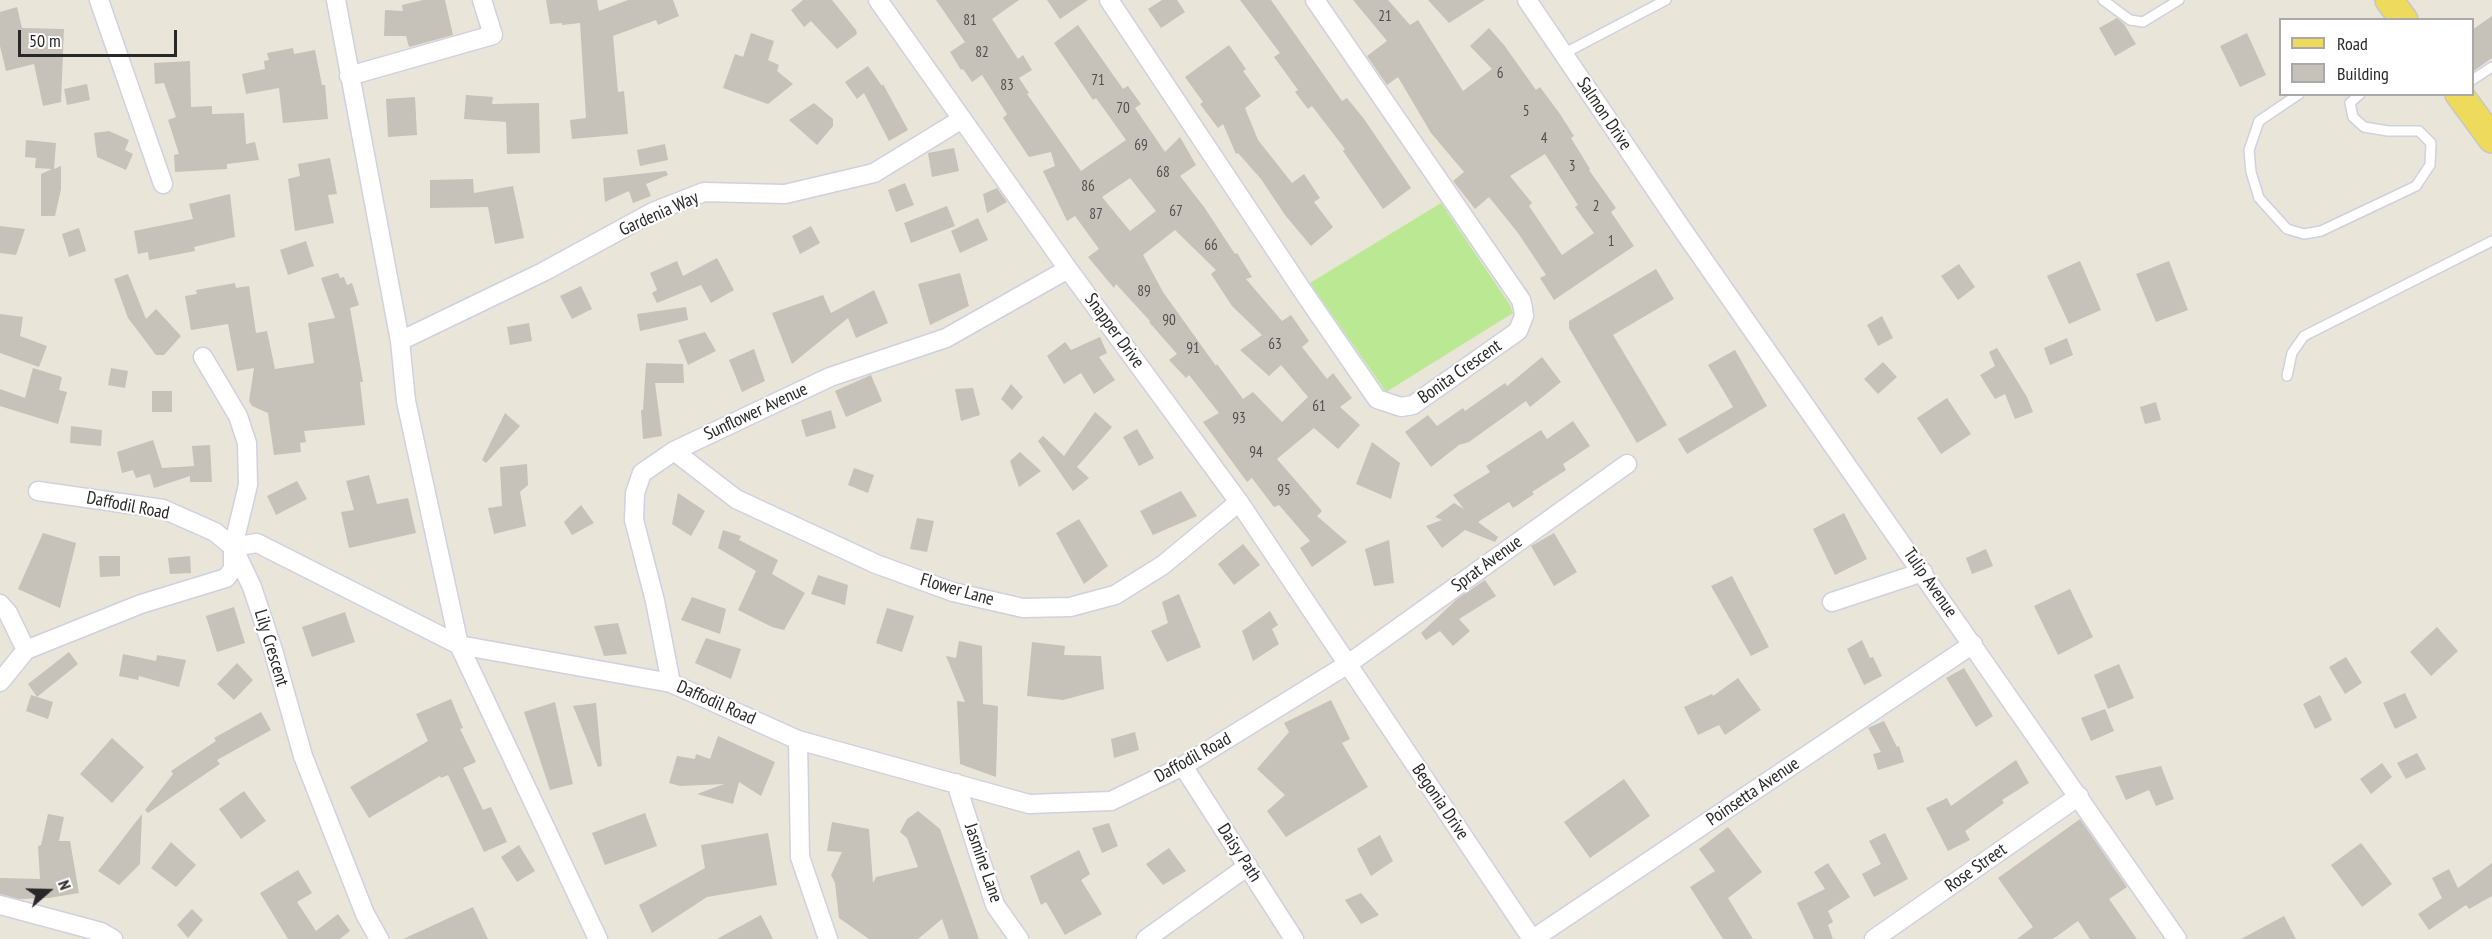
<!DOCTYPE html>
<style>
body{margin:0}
#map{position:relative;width:2492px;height:939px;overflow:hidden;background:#eae5d9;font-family:"PT Sans Narrow",sans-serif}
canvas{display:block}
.legend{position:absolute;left:2279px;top:18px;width:195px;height:78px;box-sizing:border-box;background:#fff;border:2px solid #a9a9a9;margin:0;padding:8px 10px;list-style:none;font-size:18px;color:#282828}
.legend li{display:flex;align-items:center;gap:12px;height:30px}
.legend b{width:30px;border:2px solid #a9a9a9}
.north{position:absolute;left:18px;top:861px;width:60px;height:60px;-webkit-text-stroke:4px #fff;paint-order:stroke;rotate:70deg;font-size:16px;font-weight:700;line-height:24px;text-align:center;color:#282828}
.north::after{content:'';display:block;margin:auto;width:21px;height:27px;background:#282828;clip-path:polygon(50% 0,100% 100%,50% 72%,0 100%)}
.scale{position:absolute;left:18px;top:30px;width:159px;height:27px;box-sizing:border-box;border:3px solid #282828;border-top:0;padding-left:8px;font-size:18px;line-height:21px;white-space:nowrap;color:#282828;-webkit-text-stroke:4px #fff;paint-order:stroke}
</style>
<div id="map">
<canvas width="2492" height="939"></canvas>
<ul class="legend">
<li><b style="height:8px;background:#eeda5b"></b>Road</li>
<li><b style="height:16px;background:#c6c1b9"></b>Building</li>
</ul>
<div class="north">N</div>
<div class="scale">50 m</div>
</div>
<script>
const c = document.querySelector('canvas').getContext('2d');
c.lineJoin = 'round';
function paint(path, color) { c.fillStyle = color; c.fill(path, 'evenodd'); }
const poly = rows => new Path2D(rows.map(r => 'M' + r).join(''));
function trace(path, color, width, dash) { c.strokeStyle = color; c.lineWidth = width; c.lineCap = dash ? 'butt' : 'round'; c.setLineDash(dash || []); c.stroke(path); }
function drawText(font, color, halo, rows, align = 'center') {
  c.font = font + ' "PT Sans Narrow",sans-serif'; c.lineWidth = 4.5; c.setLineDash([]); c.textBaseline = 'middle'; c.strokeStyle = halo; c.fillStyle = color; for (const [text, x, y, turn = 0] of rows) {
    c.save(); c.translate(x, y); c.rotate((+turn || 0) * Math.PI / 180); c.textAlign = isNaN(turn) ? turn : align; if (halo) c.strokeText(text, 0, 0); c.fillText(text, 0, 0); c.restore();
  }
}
const pitch = poly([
 [1441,203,1510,305,1513,313,1386,392,1310,283]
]);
const building = poly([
 [423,0,445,0,453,35,409,47,406,36,384,36,385,10,403,11,402,5],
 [546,0,597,0,599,11,628,0,673,0,679,16,658,25,656,20,613,36,618,92,624,91,628,134,572,139,570,120,586,118,580,23,562,25,562,23,550,24],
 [803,0,832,0,856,30,857,34,837,49,811,21,804,27,791,10],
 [936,0,1019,0,992,19,1018,59,1023,55,1032,70,1019,78,1029,93,1027,94,1081,171,1126,140,1096,98,1093,100,1054,43,1078,25,1123,89,1128,86,1141,104,1135,108,1165,152,1180,137,1196,165,1180,176,1204,207,1235,254,1237,253,1252,277,1246,279,1282,321,1291,315,1309,341,1302,347,1327,379,1333,373,1352,398,1340,407,1360,425,1338,449,1314,428,1277,459,1322,511,1317,516,1347,542,1312,567,1300,548,1310,541,1279,505,1274,507,1252,478,1247,482,1203,422,1219,413,1189,375,1186,378,1169,360,1177,354,1149,322,1150,321,1116,284,1114,288,1088,257,1099,249,1075,216,1067,221,1043,171,1055,166,1051,152,1029,157,1003,118,1007,114,982,75,972,82,963,69,961,70,950,52,965,42],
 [1130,178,1156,211,1130,231,1102,197],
 [1175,230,1216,270,1211,274,1232,306,1262,335,1240,350,1269,376,1281,365,1308,397,1282,422,1253,392,1243,399,1217,364,1216,366,1163,292,1143,255],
 [1047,0,1088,0,1060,19],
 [1162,0,1177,0,1185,12,1161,28,1148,9],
 [1240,0,1271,0,1342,101,1347,98,1364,119,1411,188,1383,209,1343,151,1345,149,1312,106,1308,109,1295,92,1298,90,1274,57,1280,53],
 [1353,0,1388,0,1410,25,1418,20,1463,91,1492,69,1470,46,1489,28,1504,45,1536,90,1540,87,1560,114,1574,136,1571,138,1590,169,1589,170,1616,208,1611,212,1634,246,1554,300,1540,278,1546,275,1518,233,1489,197,1475,209,1453,181,1464,172,1431,133,1398,77,1387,85,1367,56,1387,41],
 [1545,154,1578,205,1575,207,1594,233,1562,255,1529,206,1532,203,1510,176],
 [1428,0,1485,0,1449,23],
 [17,7,22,28,64,29,61,102,43,106,34,64,6,71,0,46,0,12],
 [2492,16,2492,58,2472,72,2472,30],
 [2117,18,2124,24,2136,44,2115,56,2099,28],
 [751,33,774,41,768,60,779,65,777,71,793,84,768,104,723,88,735,54,743,57],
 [2247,33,2266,75,2240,87,2220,46],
 [1229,45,1246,69,1243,71,1261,96,1245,108,1258,140,1292,183,1304,174,1320,198,1314,202,1333,227,1311,246,1285,215,1261,179,1238,153,1236,154,1223,124,1218,128,1200,104,1203,102,1185,77],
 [293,48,294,54,315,50,322,85,325,85,328,119,283,123,279,88,246,94,242,74,265,69,264,61,269,60,267,53],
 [190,61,191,107,212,106,212,114,244,113,246,144,255,142,259,160,227,164,227,169,175,172,174,155,179,154,168,120,176,117,164,83,155,84,154,63],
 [868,66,882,86,883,84,908,130,889,141,864,93,857,99,845,82],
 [87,84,90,100,67,105,64,89],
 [466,95,493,97,492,104,539,103,540,153,507,154,506,122,464,119],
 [415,97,417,135,388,137,386,99],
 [814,103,833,119,833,126,817,145,789,120],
 [109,131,129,140,125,150,133,154,126,170,97,157,94,133],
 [26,140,56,143,54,169,61,166,61,189,55,216,41,216,41,174,52,169,35,168,36,158,25,157],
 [665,144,668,160,640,166,637,150],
 [954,148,959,171,932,177,928,153],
 [330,158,337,194,328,195,334,223,295,231,288,179,300,176,298,164],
 [666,171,668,175,646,184,651,196,633,203,629,191,605,202,603,178],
 [473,179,474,193,513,186,524,238,495,244,488,207,430,208,430,180],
 [905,183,914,205,896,212,888,190],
 [997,188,1007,202,987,213,983,194],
 [230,194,235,237,194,247,195,251,149,260,148,252,138,254,134,231,193,219,189,204],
 [947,206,955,226,911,243,904,223],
 [978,218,988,240,960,253,951,231],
 [0,226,25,229,16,255,0,253],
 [811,226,820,243,800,254,792,236],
 [79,228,86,251,69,257,62,234],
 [306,241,314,266,288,275,280,250],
 [717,258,734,290,711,303,701,285,657,303,652,293,657,290,650,273,677,261,683,276],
 [2080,261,2101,310,2069,324,2047,276],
 [2169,261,2188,310,2156,322,2136,274],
 [1959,264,1975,287,1958,300,1941,276],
 [1656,269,1674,299,1613,335,1667,425,1637,443,1569,328,1569,321],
 [338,273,340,278,344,277,347,285,352,283,359,305,350,308,363,382,360,382,365,425,304,431,306,442,300,443,301,452,274,455,268,413,252,406,249,401,254,368,237,371,228,324,191,330,185,296,197,294,196,290,235,283,236,288,249,286,256,333,267,331,275,369,314,363,308,323,335,318,321,278],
 [960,273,969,306,930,325,918,284],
 [128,274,146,319,156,309,181,336,164,355,156,355,128,318,114,279],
 [581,286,592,309,572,319,560,296],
 [874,290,888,323,856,338,848,318,792,364,772,313,823,295,831,313],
 [686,307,688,320,640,331,637,314],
 [0,314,23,317,20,336,47,346,39,367,0,353],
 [1882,316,1893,338,1878,346,1867,325],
 [529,323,532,341,510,345,507,327],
 [705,332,716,351,688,365,678,340],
 [1100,337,1107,353,1099,357,1115,380,1094,394,1081,373,1064,384,1047,356,1065,342,1071,350],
 [2067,338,2073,355,2050,365,2044,348],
 [1997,348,2027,397,2033,412,2015,419,2005,394,1995,399,1980,375,1995,366,1989,352],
 [754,349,765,381,742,392,729,360],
 [1735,350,1767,406,1687,454,1678,439,1733,407,1708,365],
 [1542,357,1561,382,1530,407,1526,401,1469,442,1459,445,1431,467,1405,432,1428,415,1437,426,1463,408,1465,411,1505,383,1507,386],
 [1883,362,1897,377,1878,394,1864,379],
 [646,363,683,364,684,383,655,383,662,436,643,439,641,410,643,410],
 [33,368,62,377,59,390,67,392,58,424,0,406,0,389,25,398],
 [111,368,128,371,125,388,108,385],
 [871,375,882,401,846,417,835,391],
 [1011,384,1023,397,1012,410,1001,399],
 [973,388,980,415,961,421,955,389],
 [152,391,172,391,172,412,152,412],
 [1947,398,1971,434,1941,454,1917,418],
 [2156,402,2161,420,2145,424,2140,407],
 [831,410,836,428,806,437,801,420],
 [1095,412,1112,427,1077,467,1089,478,1073,491,1038,441,1043,436,1064,456],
 [505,413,520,426,486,463,482,460],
 [1573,421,1590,446,1563,464,1566,470,1532,492,1534,494,1513,508,1509,502,1478,522,1498,537,1495,542,1465,530,1442,548,1426,526,1442,520,1435,517,1454,503,1464,509,1453,495,1490,472,1486,466,1541,430,1547,439],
 [71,426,102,430,101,446,70,443],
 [1137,429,1154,458,1139,466,1123,437],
 [153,440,162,468,194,466,192,446,210,445,212,482,190,482,190,476,154,488,150,474,136,478,133,470,122,473,117,452],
 [1372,442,1400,463,1391,499,1356,484],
 [1020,452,1041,471,1019,487,1010,461],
 [527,464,528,485,520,492,526,526,494,534,488,508,502,506,500,467],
 [854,468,874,475,868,493,848,485],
 [369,475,377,504,408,498,416,533,349,548,341,512,354,510,346,481],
 [297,481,307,499,276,515,267,496],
 [1181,491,1197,516,1153,535,1140,511],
 [678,493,705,511,691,536,672,524],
 [581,505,594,523,572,535,564,522],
 [1844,513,1867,559,1835,575,1813,529],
 [917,518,934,521,927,552,910,549],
 [1079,519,1108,566,1084,584,1056,533],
 [723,530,741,536,739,540,778,560,772,574,805,593,784,630,772,627,738,610,756,571,718,548],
 [43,533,76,543,60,608,18,589],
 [1554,533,1577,572,1554,586,1531,546],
 [1389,540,1394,583,1374,586,1365,549],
 [1243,544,1260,565,1234,585,1218,564],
 [1986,549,1993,566,1972,574,1966,558],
 [99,556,120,556,120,576,100,577],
 [190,556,191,573,170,574,168,558],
 [818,575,848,585,845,605,811,594],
 [1732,576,1769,647,1751,656,1711,586],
 [1485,580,1496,596,1459,619,1470,631,1453,646,1440,631,1426,640,1421,633,1457,599],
 [2070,589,2093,637,2058,655,2034,606],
 [1179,594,1201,647,1167,662,1151,631,1168,623,1162,602],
 [692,597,726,609,720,634,681,620],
 [234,607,245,643,217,652,206,616],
 [887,608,914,616,902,652,876,643],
 [1270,611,1278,625,1272,629,1279,644,1253,661,1242,631],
 [345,612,355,642,312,657,302,627],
 [618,623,627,654,604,656,594,626],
 [2437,627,2458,651,2431,676,2410,652],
 [706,638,741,649,731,679,695,663],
 [1862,640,1870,658,1873,657,1882,676,1864,685,1847,649],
 [959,641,982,646,983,704,998,706,996,777,960,764,957,701,965,702,946,656,956,658],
 [1032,642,1065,646,1064,655,1101,656,1104,689,1063,700,1027,696],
 [69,652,78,664,37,697,28,684],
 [123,654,156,661,157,655,186,660,179,687,139,676,138,680,119,676],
 [2346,657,2362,683,2345,694,2329,667],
 [237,663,253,680,234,700,217,684],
 [2119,664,2134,698,2108,709,2094,675],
 [1964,668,1993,716,1976,727,1946,678],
 [1738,678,1761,710,1725,735,1719,725,1698,735,1684,707,1712,694,1713,696],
 [2405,693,2417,718,2395,729,2383,703],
 [31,695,53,702,48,719,26,711],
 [2320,695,2332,720,2315,729,2303,704],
 [451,699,463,728,460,729,476,762,463,768,483,810,491,807,507,842,484,852,448,775,441,778,440,776,369,818,350,787,428,741,416,714],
 [1331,700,1350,739,1342,743,1368,787,1286,837,1267,811,1285,795,1257,769,1289,732,1284,723],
 [555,702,573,784,550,790,524,712],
 [596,703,602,766,598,767,573,706],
 [2105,709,2114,731,2091,741,2081,718],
 [261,712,271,730,217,760,220,764,148,813,145,810,173,774,171,771,216,741,214,738],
 [1884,721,1897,747,1899,746,1904,762,1878,770,1873,754,1881,752,1868,728],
 [1135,732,1139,750,1114,758,1111,739],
 [718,736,775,762,761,796,739,782,733,804,697,794,724,784,680,786,669,783,677,756,695,759,696,754,710,759],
 [112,738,144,767,112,803,80,774],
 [2417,753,2426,769,2406,779,2397,763],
 [2016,760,2029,783,2002,800,2004,803,1965,831,1970,840,1948,851,1926,808,1947,798,1951,806],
 [2382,763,2392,777,2371,794,2360,779],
 [2161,766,2174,799,2156,806,2149,790,2126,800,2115,776],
 [1624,779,1650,816,1590,858,1564,822],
 [244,791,266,821,241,839,219,809],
 [918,811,940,829,979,939,949,939,942,919,918,939,869,939,839,918,835,883,831,875,842,852,827,851,832,822,869,829,873,883,876,877,918,867,907,838,900,832,907,819],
 [645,813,657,846,605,865,592,833],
 [48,814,64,817,59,841,70,841,79,893,49,898,19,899,0,894,0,878,40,879,38,846,41,845],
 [142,814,140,864,119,885,98,871],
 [2080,819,2127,887,2109,899,2137,939,2090,939,2078,921,2053,939,2017,939,2033,927,1998,878],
 [1109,823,1118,846,1102,853,1092,828],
 [1728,827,1762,872,1728,898,1753,939,1723,939,1690,887,1715,871,1699,849],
 [768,833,777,885,707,897,652,933,639,905,705,868,701,845],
 [1885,833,1908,879,1874,897,1862,874,1881,864,1869,841],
 [1380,835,1393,861,1371,876,1357,849],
 [171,842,196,865,176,887,151,868],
 [2361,843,2392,884,2362,907,2331,865],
 [519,845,535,871,517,882,501,857],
 [1169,848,1186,871,1163,885,1146,864],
 [1079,850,1090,874,1081,880,1102,914,1065,935,1046,902,1041,905,1030,876],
 [1828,863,1850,897,1828,911,1833,922,1828,925,1833,939,1814,939,1797,903,1825,889,1814,872],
 [2492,863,2492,896,2469,909,2466,905,2429,930,2418,914,2442,898,2432,878,2449,869,2458,888],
 [298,870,312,893,297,902,316,931,338,914,350,931,340,939,288,939,260,893],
 [1361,893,1379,915,1361,924,1345,900],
 [473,907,488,939,403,939],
 [192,909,203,920,188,938,177,925],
 [761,915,773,939,717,939],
 [2284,916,2296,939,2241,939]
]);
const service = poly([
 [2103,0,2130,20,2143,22,2179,0],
 [1563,54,1666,0],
 [2472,80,2492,67],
 [2299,94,2259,121,2249,150,2251,172,2259,198,2287,229,2304,234,2321,231,2416,186,2430,165,2431,143,2419,131,2388,131,2364,127,2353,117,2350,103,2360,94],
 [2287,376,2292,353,2304,336,2492,241]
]);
const minor = poly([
 [99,0,163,184],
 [336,0,400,341,406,401,459,645,598,939],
 [878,0,1068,269,1239,502,1532,939],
 [1109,0,1302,290,1377,399,1401,407,1413,405,1518,331,1524,316,1523,308,1521,300,1315,0],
 [1527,0,1682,229,2177,939],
 [349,76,493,35,482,0],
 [400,341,543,272,653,212,704,192,785,194,874,173,962,119],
 [203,357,238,416,247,443,248,485,233,547,252,587,273,650,303,756,365,914,379,939],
 [674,451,736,499,876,564,953,592,1023,608,1070,607,1115,595,1163,565,1239,502],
 [38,491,163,509,215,532,233,547,257,543,459,645,671,683,798,740,1029,804,1111,801,1183,766,1348,664,1627,464],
 [1832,602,1923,572],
 [0,604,8,613,26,650],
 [0,682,26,650,141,604,226,578,233,569,233,549],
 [671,683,655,601,634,520,635,493,642,473,674,451,830,377,946,338,1068,269],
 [798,740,800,857,828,939],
 [1183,766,1294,939],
 [956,783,995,905,1019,939],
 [0,905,101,932,113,939],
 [1146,939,1248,866],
 [1533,939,1973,644],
 [1874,939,2079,796]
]);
const primary = poly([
 [2389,0,2404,20],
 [2459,94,2492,139]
]);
const numberNames = [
 ["21",1385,17],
 ["81",970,21],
 ["82",982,53],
 ["6",1500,74],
 ["71",1098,81],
 ["83",1007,86],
 ["70",1123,109],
 ["5",1526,112],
 ["4",1544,139],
 ["69",1141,146],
 ["3",1572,167],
 ["68",1163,173],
 ["86",1088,187],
 ["2",1596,207],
 ["67",1176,212],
 ["87",1096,215],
 ["1",1611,242],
 ["66",1211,246],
 ["89",1144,292],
 ["90",1169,321],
 ["63",1275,345],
 ["91",1193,349],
 ["61",1319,407],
 ["93",1239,419],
 ["94",1256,453],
 ["95",1284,491]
];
const streetNames = [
 ["Salmon Drive",1604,114,56],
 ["Gardenia Way",659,214,-24],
 ["Snapper Drive",1114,331,54],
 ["Bonita Crescent",1460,372,-35],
 ["Sunflower Avenue",756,412,-25],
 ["Daffodil Road",128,506,11],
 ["Sprat Avenue",1487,564,-36],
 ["Tulip Avenue",1930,583,55],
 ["Flower Lane",957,590,16],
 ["Lily Crescent",271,648,73],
 ["Daffodil Road",716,703,24],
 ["Daffodil Road",1193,758,-29],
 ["Poinsetta Avenue",1753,792,-34],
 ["Begonia Drive",1440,802,56],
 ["Daisy Path",1239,853,57],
 ["Jasmine Lane",983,863,71],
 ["Rose Street",1976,868,-35]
];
paint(pitch, '#bbe892');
paint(building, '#c6c1b9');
trace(service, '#cfd0e1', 12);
trace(minor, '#cfd0e1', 21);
trace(primary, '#c7c7c7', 30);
trace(service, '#fff', 9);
trace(minor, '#fff', 18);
trace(primary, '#eeda5b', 27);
drawText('15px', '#504e4c', null, numberNames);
drawText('18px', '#282828', '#fff', streetNames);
</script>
